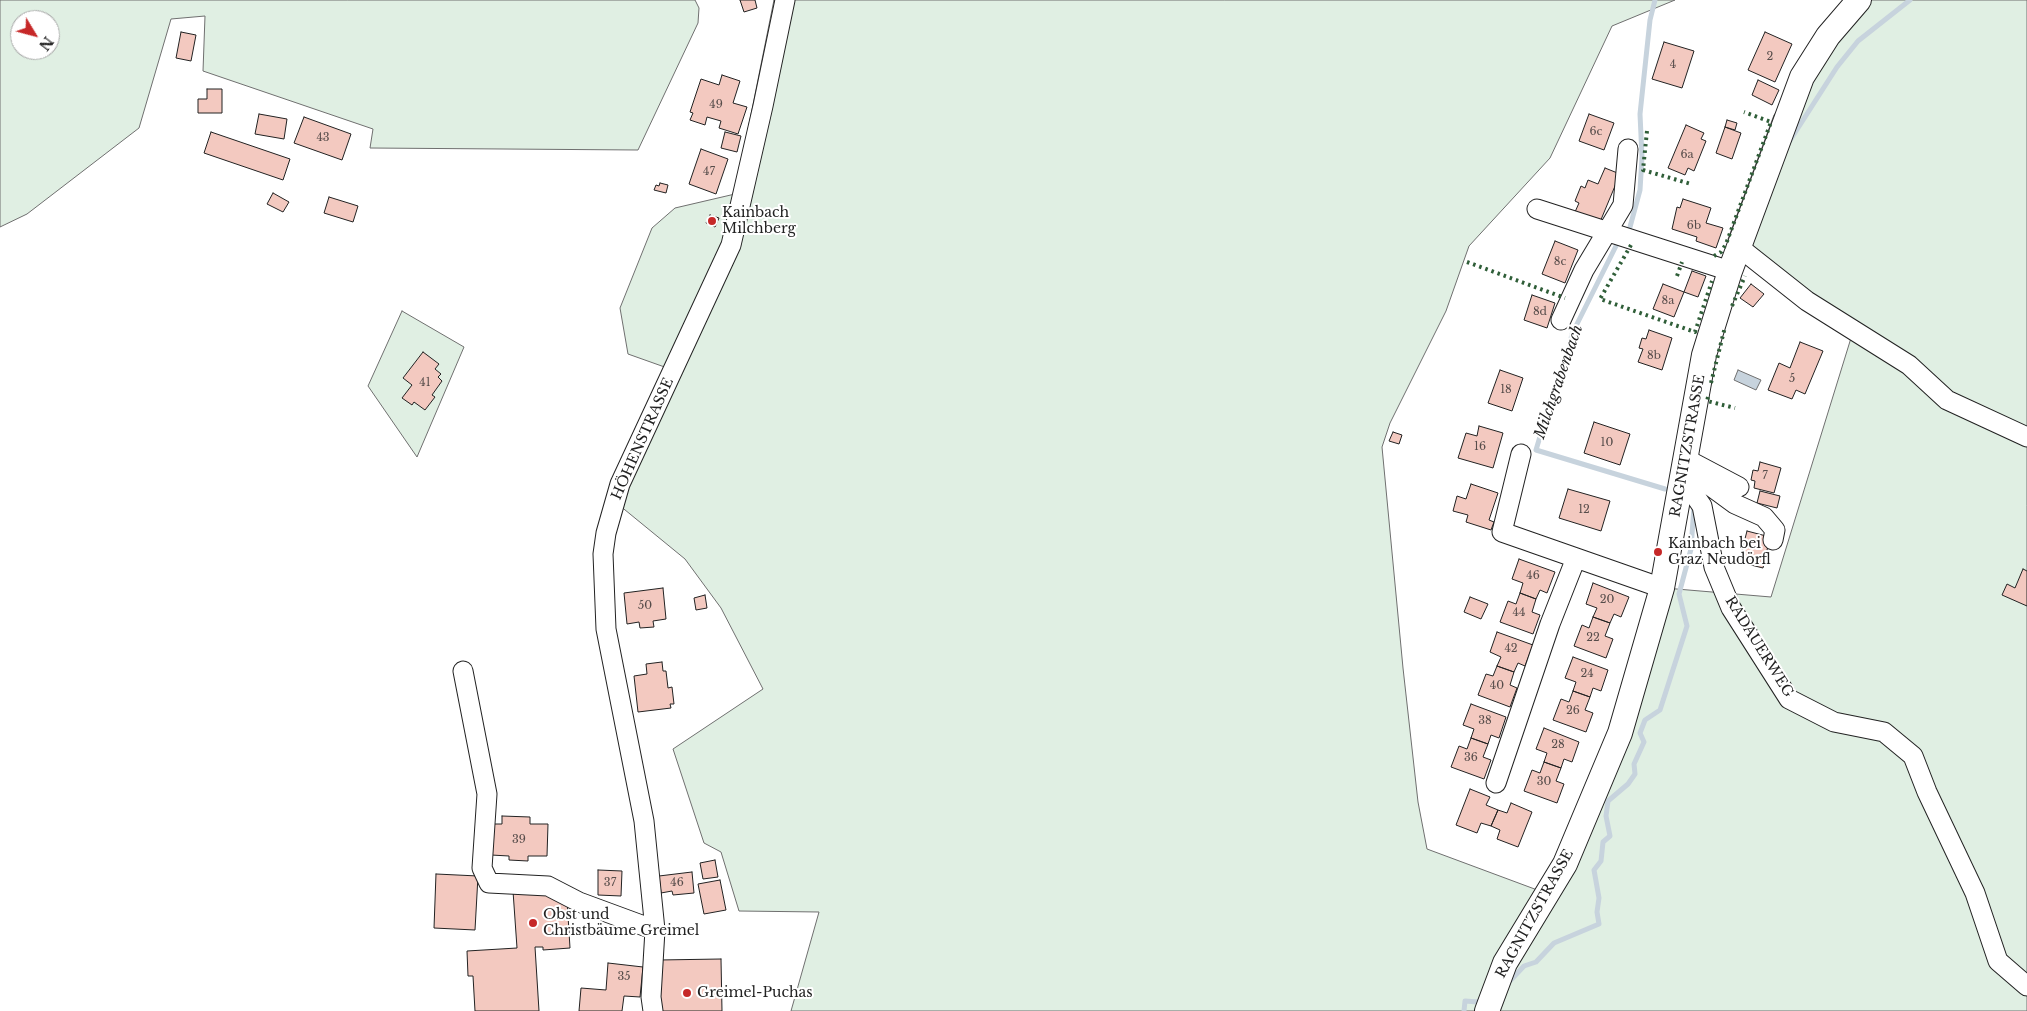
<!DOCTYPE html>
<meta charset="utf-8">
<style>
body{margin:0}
#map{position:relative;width:2027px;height:1011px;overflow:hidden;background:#fff;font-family:"Libre Baskerville",serif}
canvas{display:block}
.north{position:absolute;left:10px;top:10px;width:50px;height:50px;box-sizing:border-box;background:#fff;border:1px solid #a7a7a7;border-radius:50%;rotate:127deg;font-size:14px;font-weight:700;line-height:20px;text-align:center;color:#222}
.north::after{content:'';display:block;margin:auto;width:18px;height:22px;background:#c62828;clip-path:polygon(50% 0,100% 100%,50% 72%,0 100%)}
</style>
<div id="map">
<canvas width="2027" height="1011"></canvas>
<div class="north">N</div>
</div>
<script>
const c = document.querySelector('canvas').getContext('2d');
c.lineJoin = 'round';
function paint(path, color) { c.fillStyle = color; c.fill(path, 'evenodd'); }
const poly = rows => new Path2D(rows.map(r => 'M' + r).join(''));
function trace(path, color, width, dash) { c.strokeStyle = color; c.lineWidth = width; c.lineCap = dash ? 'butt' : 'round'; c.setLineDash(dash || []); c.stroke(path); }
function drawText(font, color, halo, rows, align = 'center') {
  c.font = font + ' "Libre Baskerville",serif'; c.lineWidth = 4; c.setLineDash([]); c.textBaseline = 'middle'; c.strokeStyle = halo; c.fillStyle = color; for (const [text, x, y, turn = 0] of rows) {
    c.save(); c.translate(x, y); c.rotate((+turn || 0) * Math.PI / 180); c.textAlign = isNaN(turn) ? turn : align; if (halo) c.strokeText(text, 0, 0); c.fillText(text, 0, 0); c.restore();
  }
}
const green = poly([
 [0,0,695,0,699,8,698,23,638,150,370,148,373,129,203,71,205,16,171,19,139,128,27,214,0,227,0,0],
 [20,20,50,20,50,50,20,50,20,20],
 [774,0,1675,0,1612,26,1550,158,1469,246,1446,311,1390,423,1382,447,1403,668,1418,802,1427,849,1540,891,1569,834,1619,714,1653,587,1771,597,1851,338,1753,268,1728,239,1774,115,1870,0,2027,0,2027,1011,791,1011,819,912,739,911,721,852,704,843,673,749,763,689,721,608,685,559,608,496,673,370,628,354,620,308,652,228,675,208,735,194,774,0],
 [402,311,464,347,417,457,368,386,402,311]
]);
const water = poly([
 [1738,370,1761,380,1756,390,1734,380,1738,370]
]);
const stream = poly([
 [1789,142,1837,67,1858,41,1910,0],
 [1630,227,1640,190,1642,157,1640,114,1650,20,1655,0],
 [1616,246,1572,334,1564,370,1553,393,1536,450,1665,489],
 [1508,983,1524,966,1536,962,1554,943,1599,924,1597,912,1599,898,1594,870,1601,861,1603,842,1610,836,1606,816,1608,801,1628,784,1635,774,1634,764,1644,742,1640,733,1645,720,1660,710,1687,626,1679,594,1691,549,1694,506],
 [1464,1011,1465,1001,1478,1002,1482,998]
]);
const building = poly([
 [740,0,755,0,757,8,744,12,740,0],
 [181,32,196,35,191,61,176,58,181,32],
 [1765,32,1792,44,1775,82,1748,70,1765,32],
 [1664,42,1694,51,1682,88,1652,79,1664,42],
 [722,75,740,81,733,103,747,107,738,134,719,128,721,121,707,117,705,125,690,120,693,113,690,112,701,79,719,85,722,75],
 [1758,80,1779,90,1772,105,1752,95,1758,80],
 [207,89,222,89,222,113,198,113,198,99,207,99,207,89],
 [259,114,287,119,284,139,255,134,259,114],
 [1589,114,1614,123,1604,150,1579,141,1589,114],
 [304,117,351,134,342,160,294,143,304,117],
 [1727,120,1737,123,1735,130,1725,127,1727,120],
 [1686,125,1704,133,1701,139,1706,141,1694,171,1688,168,1685,175,1668,168,1686,125],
 [1725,127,1741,133,1732,159,1716,153,1725,127],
 [211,132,290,159,283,180,204,153,211,132],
 [725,132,741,136,737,152,721,148,725,132],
 [701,149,728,159,716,194,689,184,701,149],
 [1605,168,1620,174,1600,222,1575,212,1579,203,1575,201,1581,186,1585,188,1588,180,1598,184,1605,168],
 [660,183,668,185,666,193,654,190,656,185,659,186,660,183],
 [273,193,289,202,283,212,267,204,273,193],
 [329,197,358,206,353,222,324,213,329,197],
 [1683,199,1711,208,1706,223,1723,228,1716,248,1696,241,1697,237,1672,229,1677,207,1680,208,1683,199],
 [710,215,719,218,715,227,706,223,710,215],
 [1555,241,1578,250,1565,283,1542,274,1555,241],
 [1692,271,1706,276,1698,297,1684,292,1692,271],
 [1663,284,1684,292,1674,317,1653,309,1663,284],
 [1751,284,1764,294,1753,307,1740,298,1751,284],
 [1532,295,1555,303,1547,328,1524,320,1532,295],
 [1649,330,1672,338,1662,370,1638,362,1643,349,1639,348,1642,338,1646,339,1649,330],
 [1800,342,1823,351,1805,394,1796,390,1792,399,1768,390,1779,363,1790,368,1800,342],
 [423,352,439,364,435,369,441,374,438,377,442,381,432,395,435,397,425,410,414,402,412,405,402,398,412,385,403,378,423,352],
 [1500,370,1523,378,1512,411,1488,403,1500,370],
 [1594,422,1630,434,1620,465,1584,453,1594,422],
 [1479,426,1503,433,1493,468,1458,458,1466,433,1477,436,1479,426],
 [1393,432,1402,435,1399,444,1389,441,1393,432],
 [1760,462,1781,468,1774,493,1754,488,1755,481,1751,480,1753,470,1758,471,1760,462],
 [1471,484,1498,493,1489,520,1494,522,1491,530,1466,522,1468,515,1453,511,1457,496,1466,499,1471,484],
 [1568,489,1610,501,1601,531,1559,518,1568,489],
 [1760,491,1780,496,1777,508,1757,503,1760,491],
 [1747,531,1770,537,1763,568,1739,562,1747,531],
 [1519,559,1555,572,1547,593,1540,590,1536,599,1520,593,1523,583,1512,579,1519,559],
 [2023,569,2027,571,2027,606,2002,595,2007,584,2015,588,2023,569],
 [1593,583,1629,597,1621,617,1614,614,1610,623,1593,617,1597,608,1586,604,1593,583],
 [663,588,666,619,653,621,654,627,640,628,639,622,627,624,624,593,663,588],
 [1520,593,1536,599,1532,612,1540,615,1533,634,1500,622,1508,601,1516,604,1520,593],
 [705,595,707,608,696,610,694,598,705,595],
 [1470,597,1488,604,1481,619,1464,612,1470,597],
 [1593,617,1610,623,1605,636,1613,639,1606,658,1574,646,1582,625,1589,628,1593,617],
 [1497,632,1533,645,1525,666,1518,663,1514,672,1497,666,1501,657,1490,652,1497,632],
 [1573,657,1608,670,1601,691,1593,688,1590,697,1573,691,1576,682,1565,678,1573,657],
 [662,662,663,671,666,671,668,688,672,687,674,704,670,704,671,708,638,712,634,676,647,674,646,664,662,662],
 [1497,666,1514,672,1510,685,1517,688,1510,707,1478,695,1486,674,1493,676,1497,666],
 [1573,691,1590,697,1585,710,1593,713,1586,732,1553,720,1561,699,1569,702,1573,691],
 [1471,704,1506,717,1499,738,1491,735,1488,744,1471,738,1474,729,1463,725,1471,704],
 [1544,728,1579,742,1572,762,1564,759,1561,768,1544,762,1547,753,1536,749,1544,728],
 [1471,738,1488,744,1483,757,1491,760,1484,779,1451,767,1459,746,1467,749,1471,738],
 [1544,762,1561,768,1556,781,1564,784,1557,803,1524,791,1532,770,1540,773,1544,762],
 [1470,789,1490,797,1486,805,1498,810,1491,826,1481,823,1477,833,1456,825,1470,789],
 [1511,803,1532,812,1518,847,1497,839,1500,830,1491,826,1498,810,1507,813,1511,803],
 [502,816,530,817,530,824,548,824,547,856,528,856,528,861,509,860,509,856,491,855,491,824,502,824,502,816],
 [715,860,718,877,703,879,700,863,715,860],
 [598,870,622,871,621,896,598,895,598,870],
 [692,872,694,893,673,895,672,891,661,893,659,876,692,872],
 [436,874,478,876,475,930,434,928,436,874],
 [720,880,726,910,704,914,698,884,720,880],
 [544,888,567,899,570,948,543,950,543,947,535,947,539,1011,475,1011,473,976,468,976,467,951,517,948,513,891,544,888],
 [721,959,722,1011,660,1011,659,960,721,959],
 [608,963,643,967,640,997,624,996,622,1011,579,1011,581,988,606,990,608,963]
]);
const minor = poly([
 [1537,209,1730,271],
 [1740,248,1807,301,1909,365,1947,400,2027,437],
 [1561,320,1584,270,1623,205,1628,149],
 [1521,454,1502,532,1662,588],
 [1682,477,1702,506,1714,567,1731,608,1789,699,1834,722,1884,732,1913,756,1927,792,1975,893,1998,961,2027,986],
 [1739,487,1686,459,1705,482,1735,504,1764,517,1775,530,1773,540],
 [463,671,487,794,482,868,489,883,548,886,579,902,655,930],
 [1496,783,1550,624,1576,558],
 [653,1011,651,997,655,930,644,821,606,629,603,554,606,533,620,484,731,245,763,106,785,0]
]);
const major = poly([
 [1487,1011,1505,963,1565,864,1620,733,1662,588,1704,355,1730,271,1802,77,1828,36,1859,0]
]);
const hedge = poly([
 [1647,131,1643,170,1691,184],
 [1631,245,1600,299,1695,332,1712,281],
 [1714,256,1721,252,1726,244,1771,122,1744,112],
 [1467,262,1565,298],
 [1677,276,1682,262],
 [1732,306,1745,276],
 [1711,383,1725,327],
 [1708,397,1707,401,1735,408]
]);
const markers = [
 [712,221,5,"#c62828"],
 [1658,552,5,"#c62828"],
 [533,923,5,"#c62828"],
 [687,993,5,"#c62828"]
];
const numberNames = [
 ["2",1770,57],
 ["4",1673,65],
 ["49",716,105],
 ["6c",1596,132],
 ["43",323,138],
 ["6a",1687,155],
 ["47",709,172],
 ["6b",1694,226],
 ["8c",1560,262],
 ["8a",1668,301],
 ["8d",1540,312],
 ["8b",1654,356],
 ["5",1792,379],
 ["41",425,383],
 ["18",1506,390],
 ["10",1607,443],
 ["16",1480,447],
 ["7",1765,476],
 ["12",1584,510],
 ["46",1533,576],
 ["20",1607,600],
 ["50",645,606],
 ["44",1519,613],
 ["22",1593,638],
 ["42",1511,649],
 ["24",1587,674],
 ["40",1497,686],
 ["26",1573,711],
 ["38",1485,721],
 ["28",1558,745],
 ["36",1471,758],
 ["30",1544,782],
 ["39",519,840],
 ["37",610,883],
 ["46",677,883],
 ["35",624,977]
];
const poiNames = [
 ["Kainbach",722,213],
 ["Milchberg",722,229],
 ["Kainbach bei",1668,544],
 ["Graz Neudörfl",1668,560],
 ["Obst und",543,915],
 ["Christbäume Greimel",543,931],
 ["Greimel-Puchas",697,993]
];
const streetNames = [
 ["HÖHENSTRASSE",643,439,-66],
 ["RAGNITZSTRASSE",1688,446,-80],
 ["RADAUERWEG",1759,647,58],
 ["RAGNITZSTRASSE",1535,914,-61]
];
const waterNames = [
 ["Milchgrabenbach",1559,382,-71]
];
paint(green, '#e0efe3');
trace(green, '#6f6f6f', 1);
paint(water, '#c7d3dd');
trace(water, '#6f6f6f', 1);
trace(stream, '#c7d3dd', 5);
paint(building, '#f3c9c0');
trace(building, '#222', 1);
trace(minor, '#222', 21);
trace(major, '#222', 26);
trace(minor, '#fff', 19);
trace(major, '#fff', 24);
trace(hedge, '#2f5e38', 4, [2.5, 4]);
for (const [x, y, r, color] of markers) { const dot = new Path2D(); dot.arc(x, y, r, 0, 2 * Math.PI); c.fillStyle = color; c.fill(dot); trace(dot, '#fff', 2); }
drawText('11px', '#564c4a', null, numberNames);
drawText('14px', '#222', '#fff', poiNames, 'left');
drawText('14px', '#222', '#fff', streetNames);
drawText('italic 15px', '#222', '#fff', waterNames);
</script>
